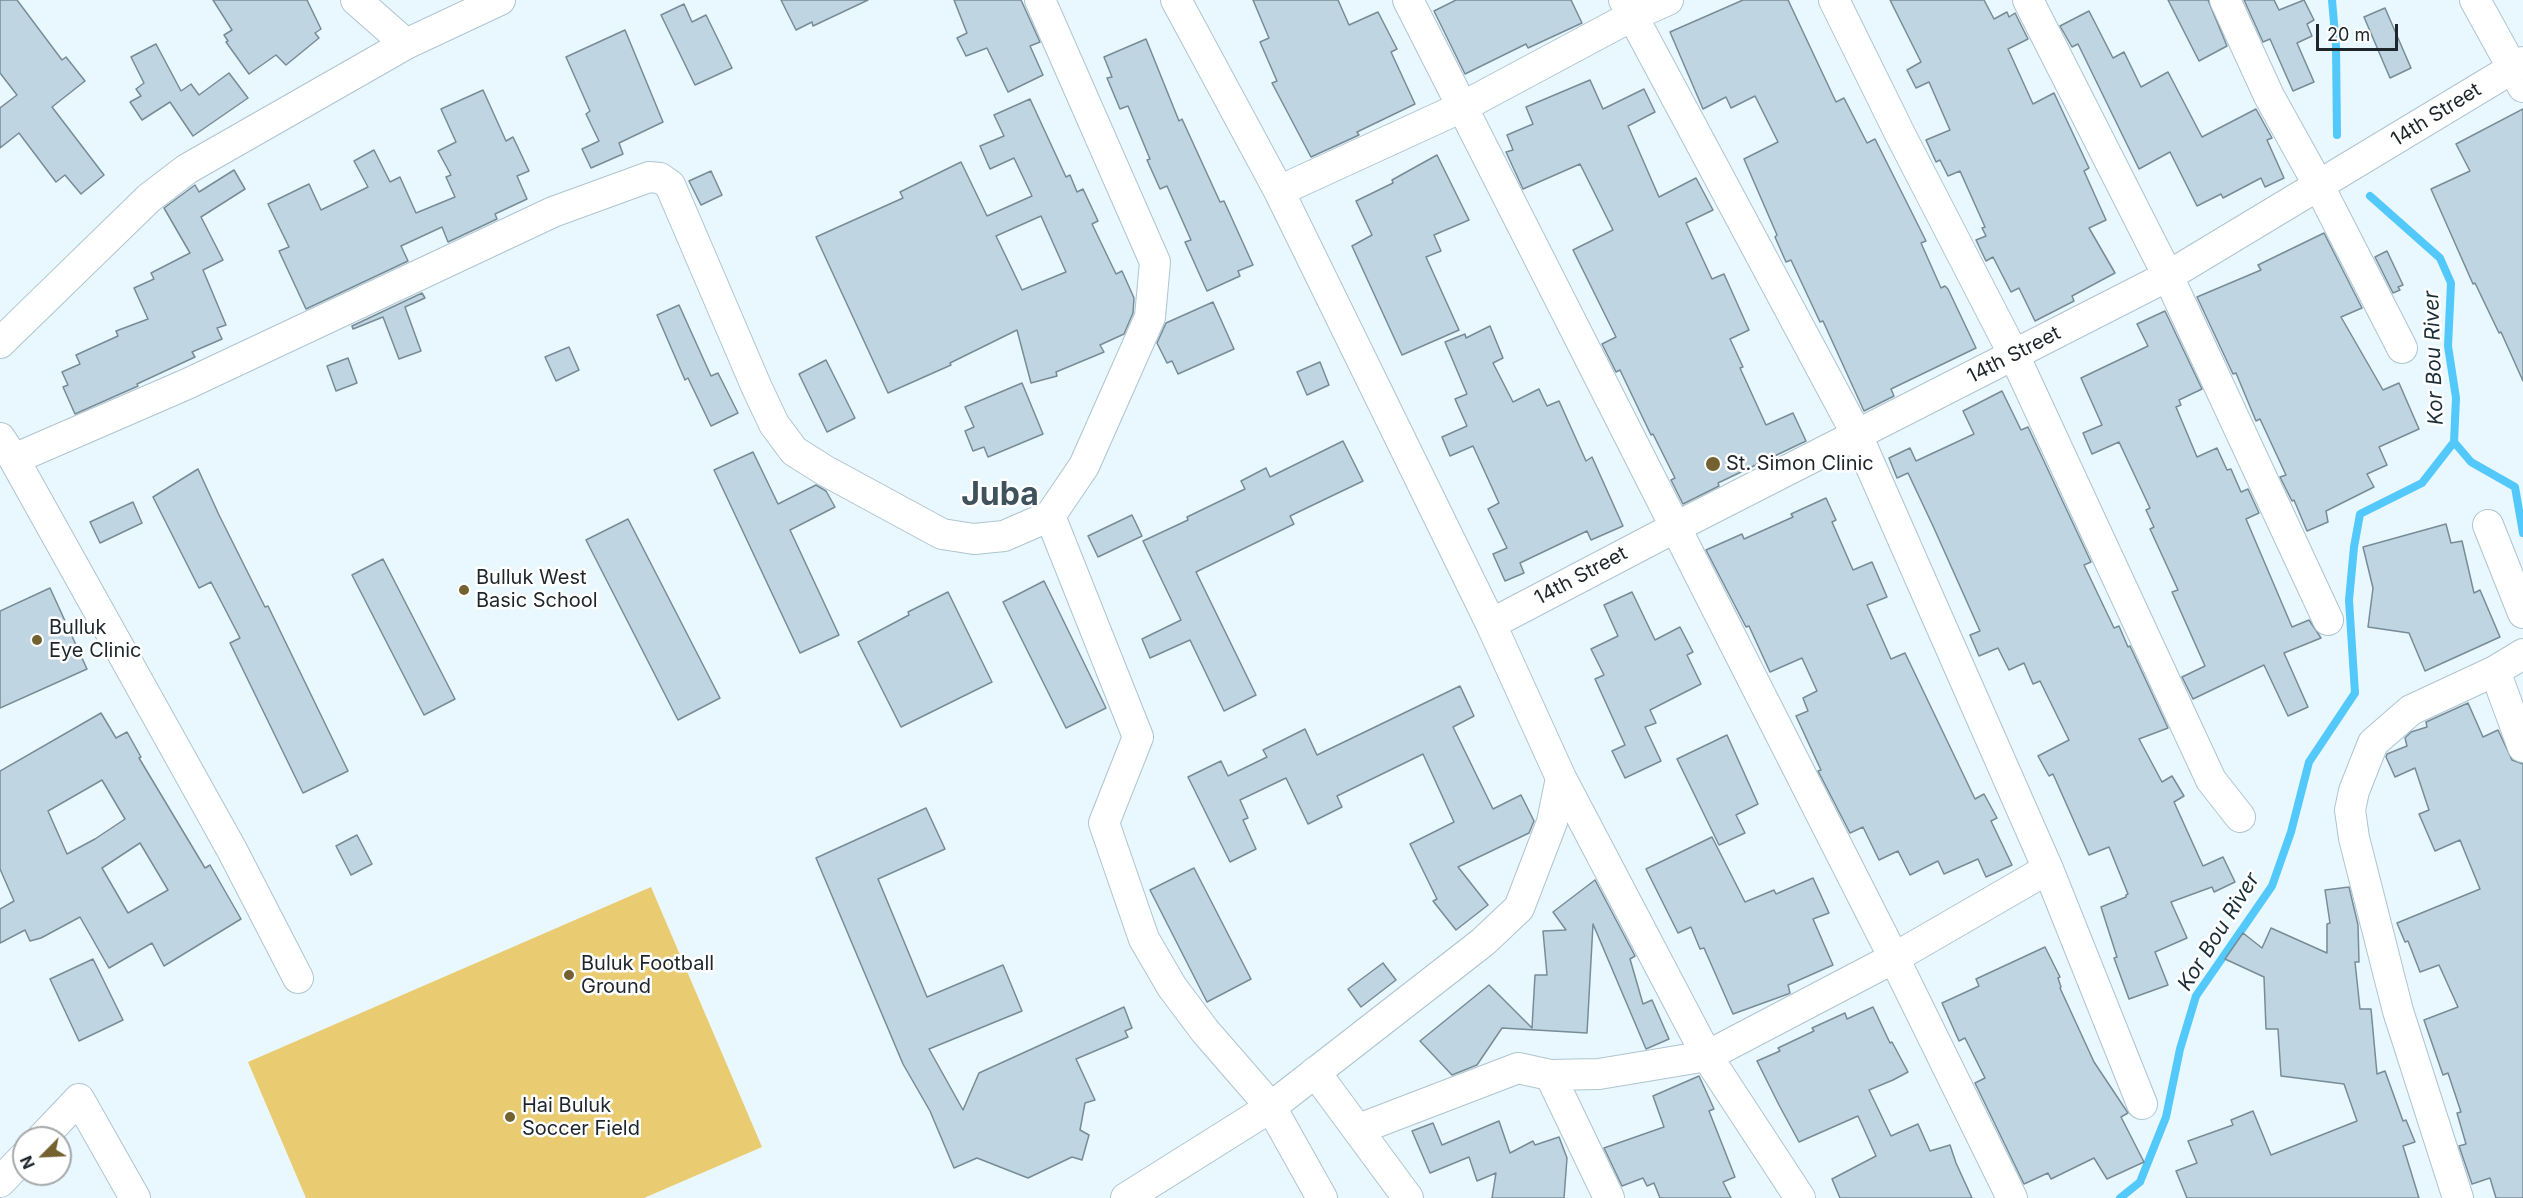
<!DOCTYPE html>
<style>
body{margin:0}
#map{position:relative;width:2523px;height:1198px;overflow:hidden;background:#e9f7ff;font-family:Inter,sans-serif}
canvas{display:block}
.north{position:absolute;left:12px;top:1126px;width:60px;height:60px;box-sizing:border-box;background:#fff;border:2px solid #a5a8aa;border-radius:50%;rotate:246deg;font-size:16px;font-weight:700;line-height:24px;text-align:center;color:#1e262b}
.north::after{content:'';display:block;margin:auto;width:21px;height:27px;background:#736230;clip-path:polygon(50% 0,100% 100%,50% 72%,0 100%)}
.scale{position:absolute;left:2316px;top:24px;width:82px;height:27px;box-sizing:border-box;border:3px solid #1e262b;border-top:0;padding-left:8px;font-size:18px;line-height:21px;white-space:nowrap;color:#1e262b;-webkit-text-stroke:4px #fff;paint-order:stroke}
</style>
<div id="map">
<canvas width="2523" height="1198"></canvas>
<div class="north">N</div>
<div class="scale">20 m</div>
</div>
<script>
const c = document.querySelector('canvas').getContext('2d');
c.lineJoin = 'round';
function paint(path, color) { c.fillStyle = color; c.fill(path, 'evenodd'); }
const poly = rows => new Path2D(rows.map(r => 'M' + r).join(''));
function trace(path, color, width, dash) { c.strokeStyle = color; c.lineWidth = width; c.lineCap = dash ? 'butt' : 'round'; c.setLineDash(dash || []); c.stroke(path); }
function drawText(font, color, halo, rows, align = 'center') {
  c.font = font + ' Inter,sans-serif'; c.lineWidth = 5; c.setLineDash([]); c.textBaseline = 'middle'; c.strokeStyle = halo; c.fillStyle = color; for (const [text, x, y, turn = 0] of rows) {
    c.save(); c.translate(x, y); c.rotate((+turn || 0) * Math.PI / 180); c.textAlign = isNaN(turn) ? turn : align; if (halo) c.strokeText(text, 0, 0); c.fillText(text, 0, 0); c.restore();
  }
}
const green = poly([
 [651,887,762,1147,644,1198,306,1198,248,1062]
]);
const stream = poly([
 [2332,0,2336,46,2337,135],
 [2454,442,2471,462,2515,487,2523,533],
 [2120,1198,2140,1182,2166,1117,2180,1049,2196,996,2272,886,2291,832,2309,762,2355,693,2349,600,2354,547,2360,514,2422,483,2454,442,2456,398,2448,346,2451,283,2440,258,2370,196]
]);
const building = poly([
 [0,0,17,0,62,60,66,57,85,81,52,107,104,175,81,194,65,175,56,182,19,133,0,148,0,108,17,95,0,73,0,0],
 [213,0,307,0,321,29,315,33,319,38,286,65,276,55,249,74,226,42,228,41,224,35,232,30,213,0],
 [781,0,868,0,813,26,812,22,796,30,781,0],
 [954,0,1021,0,1040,42,1030,46,1043,75,1008,92,987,48,966,56,957,38,967,33,954,0],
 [1253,0,1338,0,1349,25,1378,12,1397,49,1391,52,1415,104,1357,132,1359,135,1311,157,1272,83,1277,81,1260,42,1269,38,1253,0],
 [1456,0,1571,0,1582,23,1528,48,1526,44,1465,74,1434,11,1456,0],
 [1743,0,1788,0,1836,102,1844,98,1867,143,1875,139,1926,241,1921,243,1941,288,1945,286,1948,289,1976,348,1891,389,1894,396,1864,411,1823,321,1820,322,1791,260,1786,262,1775,237,1777,235,1744,159,1778,142,1755,96,1731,108,1726,97,1703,109,1670,32,1743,0],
 [1890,0,1984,0,1994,19,2007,12,2009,17,2015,13,2028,39,2008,49,2033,104,2054,93,2089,168,2084,171,2106,220,2089,228,2115,273,2072,296,2074,301,2035,321,2019,288,2011,292,1993,257,1986,261,1976,240,1986,236,1982,228,1985,227,1960,171,1948,176,1940,160,1936,162,1926,140,1950,130,1929,82,1916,88,1907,70,1921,62,1890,0],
 [2168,0,2208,0,2227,46,2199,61,2168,0],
 [2244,0,2274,0,2279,10,2304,0,2314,20,2307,24,2312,36,2297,43,2314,82,2293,91,2270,39,2263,42,2244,0],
 [684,4,692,22,706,15,732,68,695,85,661,15,684,4],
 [2385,8,2411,68,2390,78,2364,17,2385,8],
 [2089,11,2113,58,2124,52,2141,87,2168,72,2202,137,2256,109,2272,138,2267,140,2284,178,2265,187,2261,178,2223,198,2221,194,2197,206,2170,152,2139,169,2078,44,2072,47,2060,26,2089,11],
 [625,30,663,122,619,143,623,154,591,168,582,149,599,141,586,114,590,111,566,57,625,30],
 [1146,39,1179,121,1182,119,1220,202,1224,201,1253,265,1238,271,1240,276,1207,291,1185,242,1191,240,1167,186,1160,189,1147,160,1150,159,1128,106,1120,109,1107,78,1112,77,1104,57,1146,39],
 [156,44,181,91,191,84,199,95,229,73,248,98,193,136,170,102,142,120,130,102,141,96,136,89,144,83,131,57,156,44],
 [1590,80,1603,109,1644,89,1655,112,1628,126,1659,197,1696,178,1713,210,1686,223,1712,279,1724,274,1749,330,1730,339,1743,367,1740,368,1766,425,1793,413,1806,441,1718,483,1719,486,1683,504,1671,480,1675,478,1653,434,1651,435,1620,370,1616,372,1602,344,1616,337,1573,250,1613,230,1580,164,1523,189,1506,152,1513,150,1507,135,1533,124,1526,107,1590,80],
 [483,90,506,141,513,137,529,171,517,176,527,199,495,214,497,219,448,242,442,227,401,246,408,261,306,309,279,251,289,247,268,204,309,184,321,210,368,187,354,161,374,150,390,182,400,177,416,213,455,197,446,177,451,175,438,151,456,142,441,109,483,90],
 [1030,99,1066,177,1070,175,1077,192,1083,189,1098,221,1092,224,1116,274,1122,271,1134,298,1133,313,1124,334,1100,345,1104,352,1056,372,1057,376,1031,383,1017,330,950,363,951,365,888,393,816,237,903,198,900,192,961,162,987,216,1032,196,1014,158,990,169,980,146,1004,136,994,115,1030,99],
 [1041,216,1066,272,1022,290,996,236,1041,216],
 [2523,109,2523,381,2501,332,2499,333,2475,283,2473,284,2431,189,2470,171,2456,144,2523,109],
 [1437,155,1469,220,1434,235,1441,251,1426,257,1459,330,1402,355,1352,246,1372,235,1356,201,1393,183,1392,180,1437,155],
 [234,170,245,189,201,217,223,260,203,270,226,325,217,328,222,339,192,352,195,357,137,384,138,386,75,414,63,387,68,385,62,372,80,364,76,355,118,336,116,331,148,319,134,288,154,279,151,273,190,253,164,208,195,185,199,192,234,170],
 [711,171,722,195,701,205,689,181,711,171],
 [2324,233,2362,308,2341,317,2383,390,2399,383,2419,429,2379,447,2387,465,2367,474,2374,487,2326,511,2328,522,2307,531,2294,500,2292,501,2280,477,2286,475,2260,419,2256,421,2236,373,2233,374,2197,297,2261,270,2258,265,2324,233],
 [2387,251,2403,285,2398,287,2400,290,2393,293,2375,257,2387,251],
 [422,293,425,298,405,307,421,351,399,359,383,317,353,329,352,326,422,293],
 [1213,302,1234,349,1178,374,1172,361,1167,363,1157,343,1166,323,1213,302],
 [679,305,711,376,718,373,738,413,711,426,688,378,685,380,657,315,679,305],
 [2165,311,2202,389,2179,400,2181,405,2176,407,2197,457,2217,448,2227,470,2231,469,2241,492,2248,489,2259,513,2246,519,2292,627,2309,620,2321,638,2284,653,2308,707,2288,716,2264,665,2193,699,2182,677,2205,666,2172,592,2178,590,2150,529,2154,527,2146,510,2150,508,2119,442,2092,454,2083,433,2102,425,2081,378,2148,346,2137,324,2165,311],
 [1490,326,1503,358,1493,363,1513,402,1539,389,1547,406,1559,401,1586,461,1592,457,1623,526,1591,540,1587,531,1520,563,1524,573,1505,581,1493,554,1507,548,1488,509,1499,503,1473,446,1450,456,1442,437,1467,426,1455,399,1467,394,1445,342,1465,334,1466,338,1490,326],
 [569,347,579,370,556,381,545,357,569,347],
 [348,358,357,383,336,391,327,366,348,358],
 [826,360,855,418,827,432,799,374,826,360],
 [1320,362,1329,385,1307,395,1297,372,1320,362],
 [1022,383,1043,434,988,457,984,447,973,451,965,431,974,427,965,407,1022,383],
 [2002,391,2021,430,2028,427,2091,562,2084,565,2114,628,2119,626,2128,647,2130,646,2168,728,2139,739,2162,782,2172,776,2184,796,2174,802,2203,866,2223,857,2235,882,2214,892,2212,887,2171,902,2187,938,2155,952,2168,985,2129,999,2114,958,2117,957,2101,907,2126,897,2126,895,2128,894,2109,847,2089,855,2053,774,2049,776,2038,756,2069,740,2040,681,2033,684,2024,663,2009,670,1998,648,1979,656,1970,635,1980,631,1933,526,1908,473,1897,478,1889,458,1910,448,1916,461,1974,434,1963,411,2002,391],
 [1343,441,1363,481,1290,516,1294,524,1196,572,1256,695,1224,711,1190,640,1150,658,1142,639,1181,620,1143,541,1188,520,1187,517,1245,489,1241,481,1266,468,1270,477,1343,441],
 [753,452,778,504,816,485,826,491,835,507,790,530,839,635,800,653,714,470,753,452],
 [198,469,219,515,265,607,268,606,348,771,303,793,230,643,240,638,211,582,199,588,153,497,198,469],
 [1826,498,1836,520,1832,522,1853,570,1872,562,1887,597,1867,605,1891,659,1905,653,1975,799,1984,794,1997,818,1991,821,2012,865,1986,877,1978,859,1944,874,1938,861,1910,875,1898,851,1879,860,1863,827,1850,833,1818,771,1821,770,1796,716,1808,711,1803,698,1817,691,1802,658,1770,672,1749,626,1746,627,1706,550,1742,534,1744,539,1793,517,1791,514,1826,498],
 [133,502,142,523,100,543,90,522,133,502],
 [1132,515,1142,536,1098,557,1088,536,1132,515],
 [628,519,720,698,678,720,586,540,628,519],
 [2446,524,2451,543,2462,541,2474,593,2480,590,2500,637,2425,671,2409,633,2368,627,2373,588,2363,547,2446,524],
 [383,559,455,699,424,715,352,575,383,559],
 [1044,581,1106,708,1066,728,1003,602,1044,581],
 [50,588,87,669,0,708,0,611,50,588],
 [948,592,992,682,901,727,858,642,909,615,908,612,948,592],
 [1632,592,1655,640,1680,627,1693,652,1687,655,1701,684,1650,710,1656,723,1645,727,1661,761,1625,778,1612,751,1625,745,1595,679,1604,675,1591,649,1618,636,1604,605,1632,592],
 [1460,686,1474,716,1453,727,1493,809,1521,795,1534,821,1529,833,1458,867,1488,905,1456,930,1433,901,1437,899,1410,844,1454,822,1423,754,1337,796,1342,807,1308,824,1286,778,1240,800,1248,818,1243,820,1256,849,1230,862,1188,777,1221,761,1228,776,1267,757,1263,750,1305,729,1317,755,1460,686],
 [2468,703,2483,737,2498,730,2512,760,2523,764,2523,1198,2496,1198,2490,1178,2472,1184,2459,1146,2466,1144,2457,1113,2461,1112,2448,1073,2443,1075,2424,1020,2458,1007,2439,965,2420,972,2408,941,2405,942,2397,923,2480,889,2460,840,2435,851,2419,814,2429,810,2415,768,2395,777,2386,757,2387,754,2407,746,2405,738,2411,732,2427,727,2426,722,2468,703],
 [101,713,116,738,127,732,141,757,139,758,205,868,210,865,241,919,164,966,152,943,109,968,80,917,41,938,30,941,25,930,0,943,0,909,14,901,0,869,0,771,101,713],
 [102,780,125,819,95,839,67,854,48,811,102,780],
 [140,843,168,890,128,913,102,868,140,843],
 [1727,735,1758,804,1736,815,1745,833,1719,845,1677,759,1727,735],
 [926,808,945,849,878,879,927,997,1003,965,1022,1011,929,1049,963,1110,979,1073,1124,1007,1132,1028,1125,1031,1128,1037,1076,1059,1095,1100,1085,1103,1080,1130,1089,1135,1082,1160,1072,1157,1028,1178,977,1158,954,1168,930,1111,903,1064,816,858,926,808],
 [357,835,372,864,351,875,336,846,357,835],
 [1712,837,1745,902,1774,890,1776,894,1813,878,1829,913,1813,919,1833,965,1788,985,1790,993,1788,994,1733,1014,1704,948,1700,949,1691,927,1678,933,1646,869,1712,837],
 [1194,868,1251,979,1207,1002,1150,890,1194,868],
 [1595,880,1635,956,1630,959,1643,1004,1652,1000,1669,1039,1646,1049,1593,924,1587,1033,1502,1028,1477,1065,1452,1075,1420,1041,1489,985,1532,1028,1535,975,1547,975,1543,931,1566,930,1553,912,1595,880],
 [2349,887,2358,925,2359,962,2355,962,2360,1009,2371,1009,2377,1074,2385,1071,2403,1121,2406,1120,2415,1142,2403,1146,2419,1198,2187,1198,2176,1171,2197,1163,2188,1141,2233,1125,2231,1120,2253,1111,2271,1155,2357,1121,2344,1084,2281,1076,2278,1029,2266,1029,2264,977,2225,959,2243,933,2262,948,2271,928,2327,953,2327,924,2330,923,2325,890,2349,887],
 [2045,947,2060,977,2058,978,2061,987,2060,988,2094,1062,2128,1113,2121,1117,2144,1162,2107,1179,2094,1158,2051,1179,2048,1173,2024,1184,1975,1083,1985,1078,1965,1038,1959,1041,1942,1003,1979,986,1976,979,2045,947],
 [93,959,123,1020,79,1041,50,979,93,959],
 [1383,963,1396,980,1361,1007,1348,989,1383,963],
 [1873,1007,1890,1043,1892,1042,1908,1072,1893,1080,1869,1090,1891,1136,1918,1124,1930,1151,1950,1145,1956,1163,1972,1198,1840,1198,1832,1179,1876,1156,1858,1116,1799,1142,1779,1105,1757,1061,1780,1051,1778,1048,1814,1031,1812,1028,1845,1013,1847,1019,1873,1007],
 [1699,1076,1714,1109,1709,1111,1735,1177,1723,1182,1731,1198,1660,1198,1654,1183,1647,1186,1643,1178,1622,1186,1604,1148,1664,1127,1653,1096,1699,1076],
 [1499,1121,1510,1153,1533,1141,1535,1145,1559,1137,1567,1158,1564,1198,1492,1198,1496,1173,1477,1181,1469,1157,1430,1173,1412,1131,1433,1123,1442,1145,1499,1121]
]);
const minor = poly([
 [356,0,406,44],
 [1040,0,1155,262,1150,317,1084,466,1050,516,1138,737,1104,823,1144,939,1172,987,1205,1031,1271,1107,1322,1198],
 [1176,0,1279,191,1491,624,1561,778,1707,1056,1800,1198],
 [1408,0,1894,958,2012,1198],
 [1624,0,1857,435,2048,869,2142,1104],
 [1834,0,1901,136,2014,355,2211,780,2240,817],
 [2028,0,2168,276,2328,620],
 [2225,0,2269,96,2319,186,2402,348],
 [2475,0,2523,87],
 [1279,191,1462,107,1632,16,1668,0],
 [0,343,149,198,187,169,406,44,500,0],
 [0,438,14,459,232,850,298,978],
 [14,459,187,384,553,212,649,177,660,178,670,185,757,388,774,424,794,451,824,470,942,534,974,539,1004,536,1050,516],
 [2488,525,2523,613],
 [1491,624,1674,528,2168,276,2523,62],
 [2495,671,2523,747],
 [1315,1072,1408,1198],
 [1550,1075,1609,1198],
 [1359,1129,1518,1068,1550,1075,1599,1074,1707,1056,1894,958,2048,869],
 [42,1138,79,1099,135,1198],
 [0,1182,24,1157],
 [1126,1198,1271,1107,1483,942,1519,908,1552,822,1561,778],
 [2458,1198,2398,1011,2354,838,2350,810,2354,791,2373,743,2411,710,2495,671,2523,654]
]);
const markers = [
 [1713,464,8,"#736230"],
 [464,590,6,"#736230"],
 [37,640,6,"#736230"],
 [569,975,6,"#736230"],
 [510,1117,6,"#736230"]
];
const streetNames = [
 ["14th Street",2436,115,-32],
 ["14th Street",2014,355,-27],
 ["14th Street",1581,576,-28]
];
const poiNames = [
 ["St. Simon Clinic",1726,464],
 ["Bulluk West",476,578],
 ["Basic School",476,601],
 ["Bulluk",49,628],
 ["Eye Clinic",49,651],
 ["Buluk Football",581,964],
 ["Ground",581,987],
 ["Hai Buluk",522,1106],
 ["Soccer Field",522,1129]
];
const waterNames = [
 ["Kor Bou River",2434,358,-92],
 ["Kor Bou River",2219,932,-58]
];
const townNames = [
 ["Juba",1000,495]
];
paint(green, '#e9cb72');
trace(stream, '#52c8fb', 8);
paint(building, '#bfd6e2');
trace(building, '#778c97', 1.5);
trace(minor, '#aec5d0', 32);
trace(minor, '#fff', 30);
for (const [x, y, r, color] of markers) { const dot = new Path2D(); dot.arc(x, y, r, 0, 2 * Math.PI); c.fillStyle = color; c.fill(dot); trace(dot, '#fff', 2); }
drawText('20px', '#1e262b', '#fff', streetNames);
drawText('20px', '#1e262b', '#fff', poiNames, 'left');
drawText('italic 21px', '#1a2e38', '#fff', waterNames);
drawText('bold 32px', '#3f525c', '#fff', townNames);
</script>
